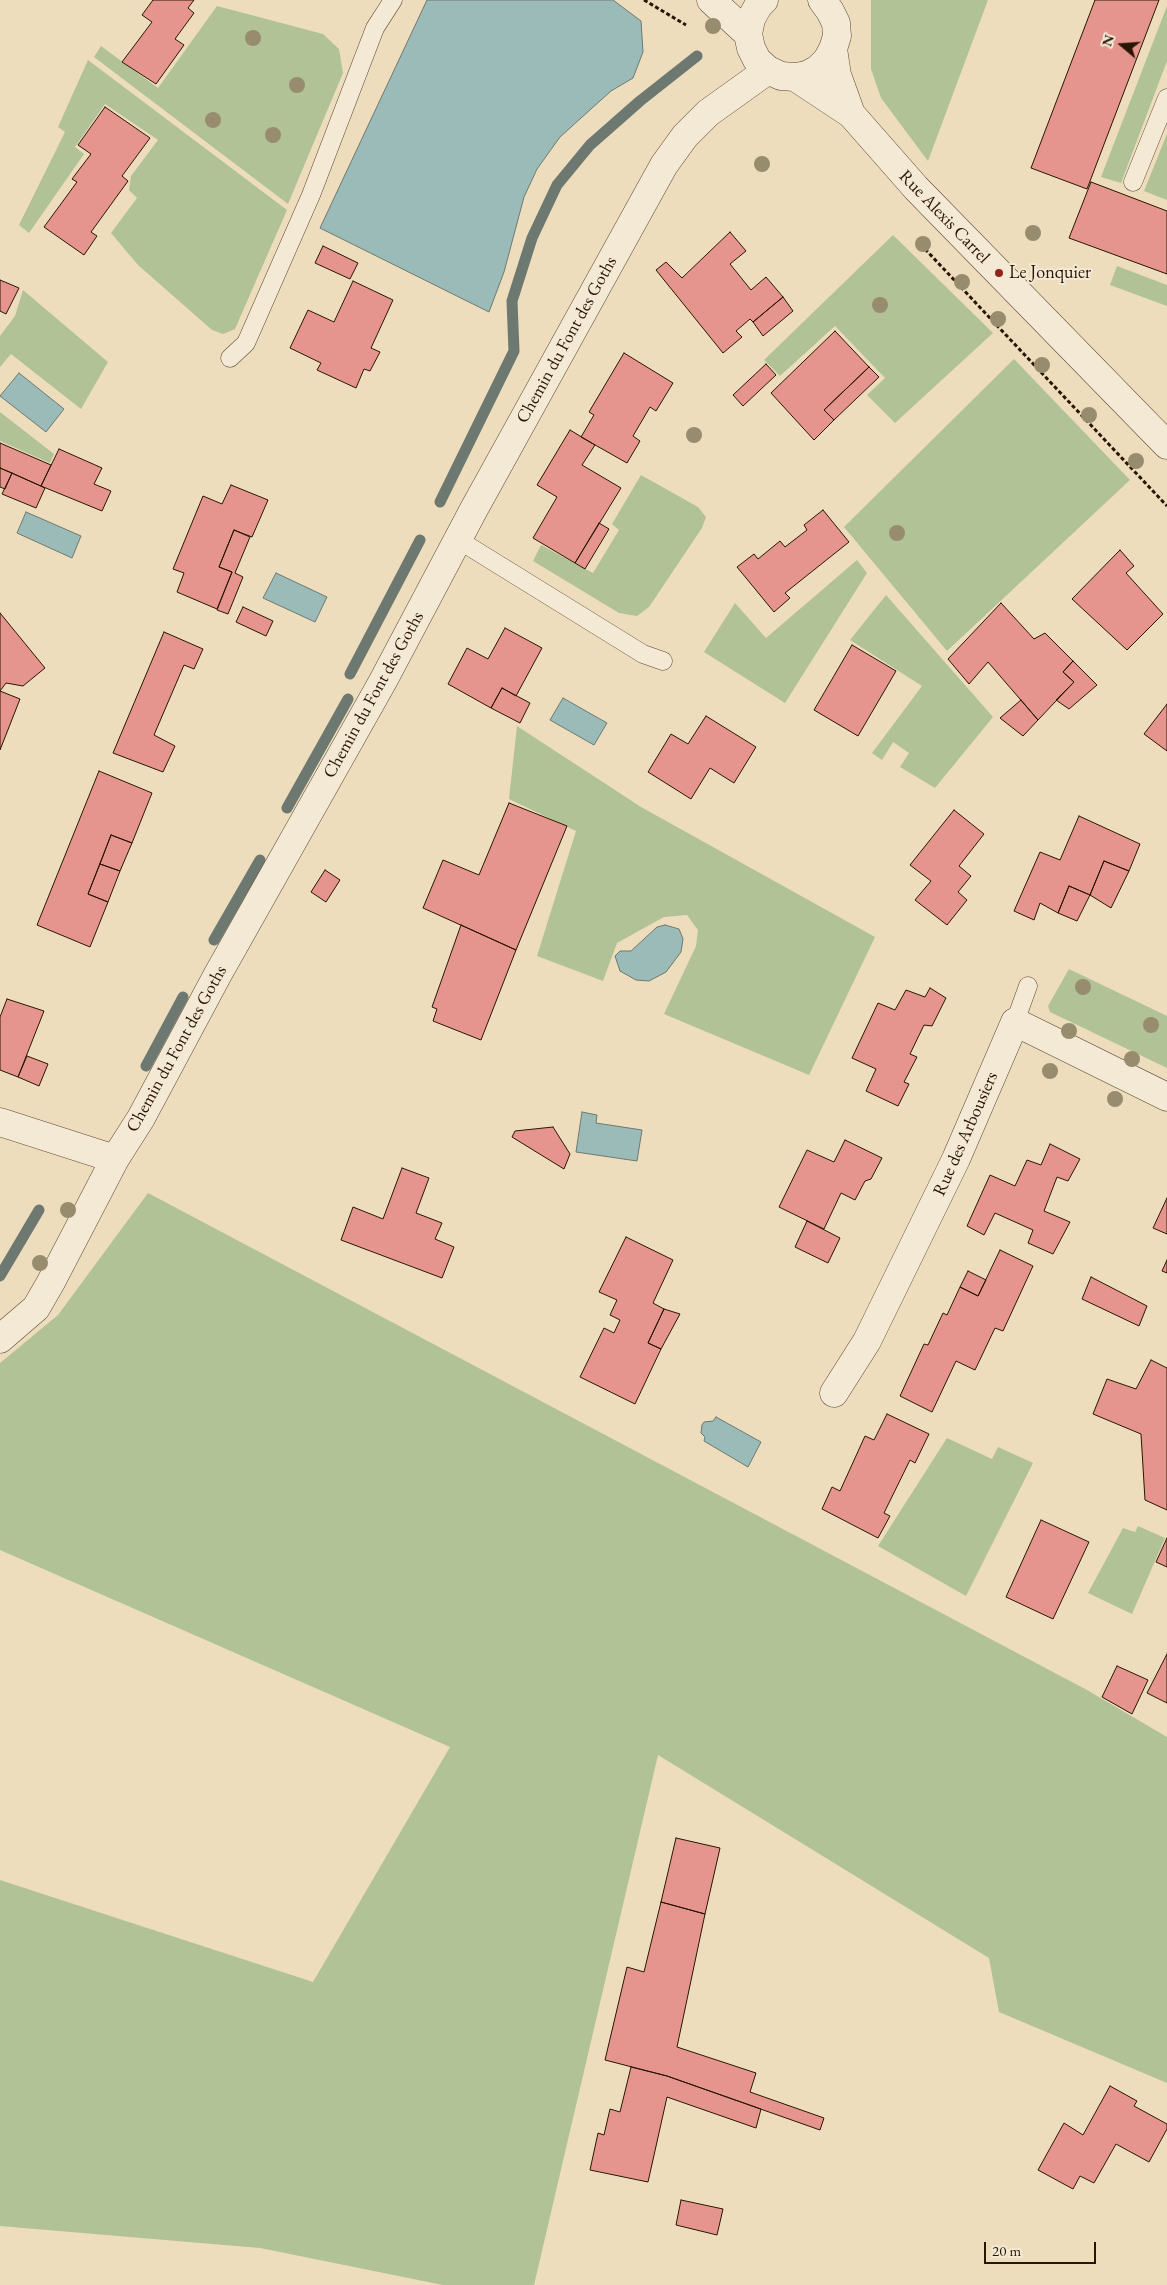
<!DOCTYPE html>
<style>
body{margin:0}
#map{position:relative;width:1167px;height:2285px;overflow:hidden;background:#edddbd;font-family:"EB Garamond",serif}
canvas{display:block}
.north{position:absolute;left:1097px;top:20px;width:50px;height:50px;-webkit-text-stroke:4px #f3e9d4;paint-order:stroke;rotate:288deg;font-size:14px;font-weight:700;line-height:20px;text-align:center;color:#2a1505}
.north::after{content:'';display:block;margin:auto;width:18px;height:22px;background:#2a1505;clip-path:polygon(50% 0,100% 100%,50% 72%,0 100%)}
.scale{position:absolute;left:984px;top:2242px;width:112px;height:22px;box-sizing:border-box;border:2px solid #2a1505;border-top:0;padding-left:6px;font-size:15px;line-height:18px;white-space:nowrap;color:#2a1505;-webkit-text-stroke:4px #f3e9d4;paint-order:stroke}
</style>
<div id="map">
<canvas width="1167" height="2285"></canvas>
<div class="north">N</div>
<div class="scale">20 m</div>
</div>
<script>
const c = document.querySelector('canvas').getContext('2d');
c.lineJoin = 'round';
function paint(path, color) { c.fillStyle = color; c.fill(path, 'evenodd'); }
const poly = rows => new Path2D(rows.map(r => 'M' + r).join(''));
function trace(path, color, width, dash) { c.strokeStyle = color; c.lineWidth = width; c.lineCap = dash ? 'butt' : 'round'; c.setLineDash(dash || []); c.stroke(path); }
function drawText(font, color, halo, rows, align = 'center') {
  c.font = font + ' "EB Garamond",serif'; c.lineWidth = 4; c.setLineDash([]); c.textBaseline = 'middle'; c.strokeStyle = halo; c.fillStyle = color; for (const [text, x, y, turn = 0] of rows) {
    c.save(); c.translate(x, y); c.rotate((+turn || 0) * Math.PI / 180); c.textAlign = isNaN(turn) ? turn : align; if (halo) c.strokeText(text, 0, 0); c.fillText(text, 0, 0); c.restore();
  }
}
const green = poly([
 [871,0,988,0,928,161,881,98,871,69],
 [217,6,323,34,339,49,343,73,288,204,94,57,101,46,158,88],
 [1167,6,1167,61,1121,183,1101,177],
 [88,60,287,210,235,329,223,334,212,330,138,265,111,233,137,198,129,190,131,176,158,140,105,104,75,147,84,154,29,233,19,225,65,132,58,127],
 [1167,134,1167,200,1144,191],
 [893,235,993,333,895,423,867,395,885,378,835,326,780,376,764,360],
 [1117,266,1167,285,1167,306,1110,285],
 [23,290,108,362,81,409,11,354,0,367,0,336,15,316],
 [1014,359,1130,480,947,651,844,527],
 [0,412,54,454,50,463,0,441],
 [641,475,698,507,706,517,702,528,649,607,637,616,619,613,533,561,541,545,593,573,619,530,612,524],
 [857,560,867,573,785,703,704,652,735,603,766,638],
 [886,595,993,717,935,788,900,767,909,753,893,742,882,760,872,753,922,686,850,640],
 [517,726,641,807,875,937,809,1075,664,1014,696,946,698,930,687,915,664,917,617,943,603,981,537,956,576,831,509,799],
 [1069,969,1167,1016,1167,1068,1050,1012,1048,1006],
 [148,1193,1087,1690,1167,1737,1167,2083,999,2012,989,1958,658,1755,534,2285,443,2285,260,2248,0,2226,0,1880,313,1982,450,1747,0,1550,0,1363,58,1315],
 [947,1438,992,1459,998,1447,1033,1463,966,1596,878,1546],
 [1138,1526,1165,1538,1132,1614,1088,1593,1123,1528,1135,1532]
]);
const water = poly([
 [427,0,613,0,641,21,643,52,633,78,611,91,560,137,537,169,524,197,504,272,489,312,320,228,427,0],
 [19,373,64,409,46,432,0,396,19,373],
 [26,512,81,536,72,558,17,533,26,512],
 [276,573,327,597,315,622,263,598,276,573],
 [563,698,607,723,594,745,550,720,563,698],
 [665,925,679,929,683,939,681,952,666,972,649,981,636,980,620,971,615,956,620,951,631,951,657,927,665,925],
 [582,1112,597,1115,596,1123,642,1130,637,1161,576,1152,582,1112],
 [716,1417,761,1442,748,1467,704,1441,705,1437,701,1433,702,1425,704,1422,713,1421,716,1417]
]);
const stream = poly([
 [440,502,514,351,512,301,532,238,557,185,590,145,640,101,697,56],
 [350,674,420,540],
 [287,808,348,699],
 [214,940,260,860],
 [146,1066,183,997],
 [0,1276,39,1210]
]);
const building = poly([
 [153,0,194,0,188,8,194,13,175,39,184,45,156,84,122,62,152,22,142,15,153,0],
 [1095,0,1159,0,1087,189,1031,168,1095,0],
 [105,107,150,138,122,176,128,181,91,232,97,236,84,255,44,227,77,182,72,179,91,154,78,145,105,107],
 [1091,182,1167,211,1167,274,1069,238,1091,182],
 [730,232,746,251,730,264,751,290,766,277,783,297,753,322,750,319,736,331,742,337,723,353,656,270,666,262,682,278,730,232],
 [323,246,358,263,350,279,315,263,323,246],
 [0,280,19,288,6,314,0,311,0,280],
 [353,281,393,300,371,348,380,352,370,371,364,369,356,388,317,370,321,363,290,348,308,310,334,322,353,281],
 [783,297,793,311,763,336,753,322,783,297],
 [835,331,869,367,824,410,834,420,814,440,771,393,835,331],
 [624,353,673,383,656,411,650,407,633,436,640,441,627,463,581,437,594,415,589,412,624,353],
 [766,364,776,375,743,406,733,395,766,364],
 [869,367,879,377,834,420,824,410,869,367],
 [570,430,595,445,582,465,621,488,575,563,533,538,557,497,537,485,570,430],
 [0,443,51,465,41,486,0,468,0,443],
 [59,449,102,468,94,484,111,491,102,511,41,486,59,449],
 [0,468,12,473,5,489,0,487,0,468],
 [12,473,45,488,36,508,2,494,12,473],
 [231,485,268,500,252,537,234,530,219,567,232,572,217,609,177,592,184,573,173,569,203,496,222,504,231,485],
 [823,510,849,542,785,593,790,598,774,612,737,567,754,554,758,559,780,541,785,547,807,530,804,525,823,510],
 [599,523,609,529,585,569,575,563,599,523],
 [234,530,250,537,235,573,243,577,228,614,217,610,232,572,219,567,234,530],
 [1120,550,1134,566,1126,573,1163,614,1127,650,1072,599,1120,550],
 [1001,603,1034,639,1045,633,1073,661,1063,672,1074,682,1038,720,988,662,969,684,948,659,1001,603],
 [243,607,273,621,266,636,236,622,243,607],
 [0,613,45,668,23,686,6,683,0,691,20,699,0,750,0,613],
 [505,628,542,648,516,696,502,688,491,708,448,684,467,648,488,659,505,628],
 [164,632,203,649,194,669,184,665,154,735,175,746,163,772,113,753,164,632],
 [852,645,896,671,858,736,814,710,852,645],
 [1073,661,1097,685,1069,709,1056,700,1074,682,1063,672,1073,661],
 [502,688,530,703,520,723,491,708,502,688],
 [1021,700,1038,720,1023,736,1000,718,1021,700],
 [1167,704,1167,751,1144,734,1167,704],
 [706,716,756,747,734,783,710,768,691,799,648,772,671,734,688,744,706,716],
 [99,771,152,793,132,843,111,835,88,894,108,902,90,947,37,925,99,771],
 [509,803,567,826,516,950,423,908,443,860,479,875,509,803],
 [954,810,984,834,959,866,971,876,958,892,967,900,947,925,915,900,931,881,910,865,954,810],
 [1079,816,1140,844,1129,871,1104,861,1090,895,1069,886,1058,913,1040,903,1034,920,1014,911,1040,852,1060,860,1079,816],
 [111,835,132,843,120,871,100,864,111,835],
 [1104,861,1129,871,1111,908,1090,895,1104,861],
 [100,864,120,871,108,902,88,894,100,864],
 [325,870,340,880,326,902,311,892,325,870],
 [1069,886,1090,895,1077,921,1058,913,1069,886],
 [461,925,516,950,481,1040,433,1021,437,1009,432,1007,461,925],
 [930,988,946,998,932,1026,924,1025,910,1054,917,1057,904,1082,909,1084,898,1106,866,1091,876,1069,852,1058,878,1003,895,1010,906,990,925,997,930,988],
 [7,999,44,1011,18,1077,0,1070,0,1017,7,999],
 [27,1056,48,1064,39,1086,18,1077,27,1056],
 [553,1127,570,1154,564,1169,512,1137,515,1131,553,1127],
 [845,1140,882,1158,871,1179,865,1181,855,1200,841,1193,824,1229,779,1207,807,1150,834,1162,845,1140],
 [1050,1144,1080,1159,1068,1181,1057,1177,1044,1211,1070,1222,1053,1254,1028,1243,1033,1230,995,1213,984,1235,967,1226,990,1175,1015,1186,1027,1160,1041,1165,1050,1144],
 [402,1168,429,1178,416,1213,442,1223,435,1239,454,1247,442,1278,341,1240,353,1207,383,1219,402,1168],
 [1167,1198,1167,1234,1153,1228,1167,1198],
 [807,1221,840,1238,828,1263,795,1247,807,1221],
 [626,1237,673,1260,653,1303,664,1309,648,1343,661,1349,635,1404,580,1377,604,1328,614,1333,620,1320,610,1315,617,1300,599,1292,626,1237],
 [1000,1250,1033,1266,1003,1331,995,1328,975,1370,956,1361,932,1412,900,1396,924,1344,928,1345,943,1313,947,1315,960,1287,978,1296,1000,1250],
 [1167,1260,1167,1273,1162,1271,1167,1260],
 [968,1271,986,1280,978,1296,960,1287,968,1271],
 [1091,1277,1147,1306,1139,1326,1082,1299,1091,1277],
 [664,1309,680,1314,661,1349,648,1343,664,1309],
 [1151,1360,1167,1368,1167,1510,1145,1500,1141,1434,1093,1414,1107,1379,1136,1389,1151,1360],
 [887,1414,929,1434,915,1463,910,1460,884,1513,890,1516,878,1538,822,1509,832,1487,840,1491,865,1436,874,1440,887,1414],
 [1041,1520,1089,1542,1053,1619,1006,1597,1041,1520],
 [1167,1538,1167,1567,1156,1562,1167,1538],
 [1167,1654,1167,1703,1147,1693,1167,1654],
 [1117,1666,1148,1680,1132,1714,1102,1697,1117,1666],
 [676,1838,720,1848,705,1914,661,1902,676,1838],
 [661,1902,705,1914,677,2047,756,2073,750,2092,824,2118,820,2130,667,2076,605,2060,627,1967,644,1972,661,1902],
 [631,2067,667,2076,761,2109,756,2128,667,2097,648,2182,590,2170,598,2133,604,2135,610,2109,620,2112,631,2067],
 [1110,2086,1137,2101,1134,2106,1167,2124,1167,2129,1149,2162,1116,2144,1094,2183,1080,2176,1073,2189,1038,2170,1064,2123,1083,2135,1110,2086],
 [681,2200,723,2209,717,2235,676,2225,681,2200]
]);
const path = poly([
 [644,0,686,25],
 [925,249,1167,506]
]);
const service = poly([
 [1133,182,1167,98],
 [230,358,246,343,311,195,375,28,393,0],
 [457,539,643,654,663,661],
 [1015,1022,1028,986]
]);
const minor = poly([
 [0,1122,115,1159],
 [0,1339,36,1308,51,1282,115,1159,141,1118,218,974,383,681,474,509,664,165,685,136,708,113,768,70],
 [834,1393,867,1341,956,1159,1015,1022,1167,1097]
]);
const tertiary = poly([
 [711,0,748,34],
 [764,0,758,6,751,19,748,34,751,48,757,60,768,70,781,76,795,77,807,75,818,69,827,60,833,49,837,36,836,23,830,11,822,0],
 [833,49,837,75,851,114],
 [795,77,851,114,916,188,1167,445]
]);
const trees = [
 [713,26],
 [253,38],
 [297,85],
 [213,120],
 [273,135],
 [762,164],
 [1033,233],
 [923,244],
 [962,282],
 [880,305],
 [998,319],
 [1042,365],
 [1089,415],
 [694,435],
 [1136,461],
 [897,533],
 [1083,987],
 [1151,1025],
 [1069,1031],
 [1132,1059],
 [1050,1071],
 [1115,1099],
 [68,1210],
 [40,1263]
];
const markers = [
 [999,273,5,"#8f2418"]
];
const streetNames = [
 ["Rue Alexis Carrel",944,217,46],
 ["Chemin du Font des Goths",567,340,-61],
 ["Chemin du Font des Goths",374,695,-61],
 ["Chemin du Font des Goths",177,1049,-61],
 ["Rue des Arbousiers",966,1134,-66]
];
const poiNames = [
 ["Le Jonquier",1009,273]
];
paint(green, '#b1c296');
paint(water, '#9abbb8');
trace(water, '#6d7970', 1);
trace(stream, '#6d7970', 11);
paint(building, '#e5958e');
trace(building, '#2a1505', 1);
trace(service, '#5b4733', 19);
trace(minor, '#5b4733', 29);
trace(tertiary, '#5b4733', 29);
trace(path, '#2a1505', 3, [4, 2.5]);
trace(service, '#f3e9d4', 18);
trace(minor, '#f3e9d4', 28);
trace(tertiary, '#f3e9d4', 28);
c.fillStyle = '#988c6f';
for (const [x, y] of trees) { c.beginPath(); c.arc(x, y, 8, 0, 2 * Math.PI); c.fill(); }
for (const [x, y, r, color] of markers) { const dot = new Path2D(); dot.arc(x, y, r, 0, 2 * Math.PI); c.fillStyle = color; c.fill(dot); trace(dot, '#f3e9d4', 2); }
drawText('18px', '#2a1505', '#f3e9d4', streetNames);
drawText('18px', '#2a1505', '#f3e9d4', poiNames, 'left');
</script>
